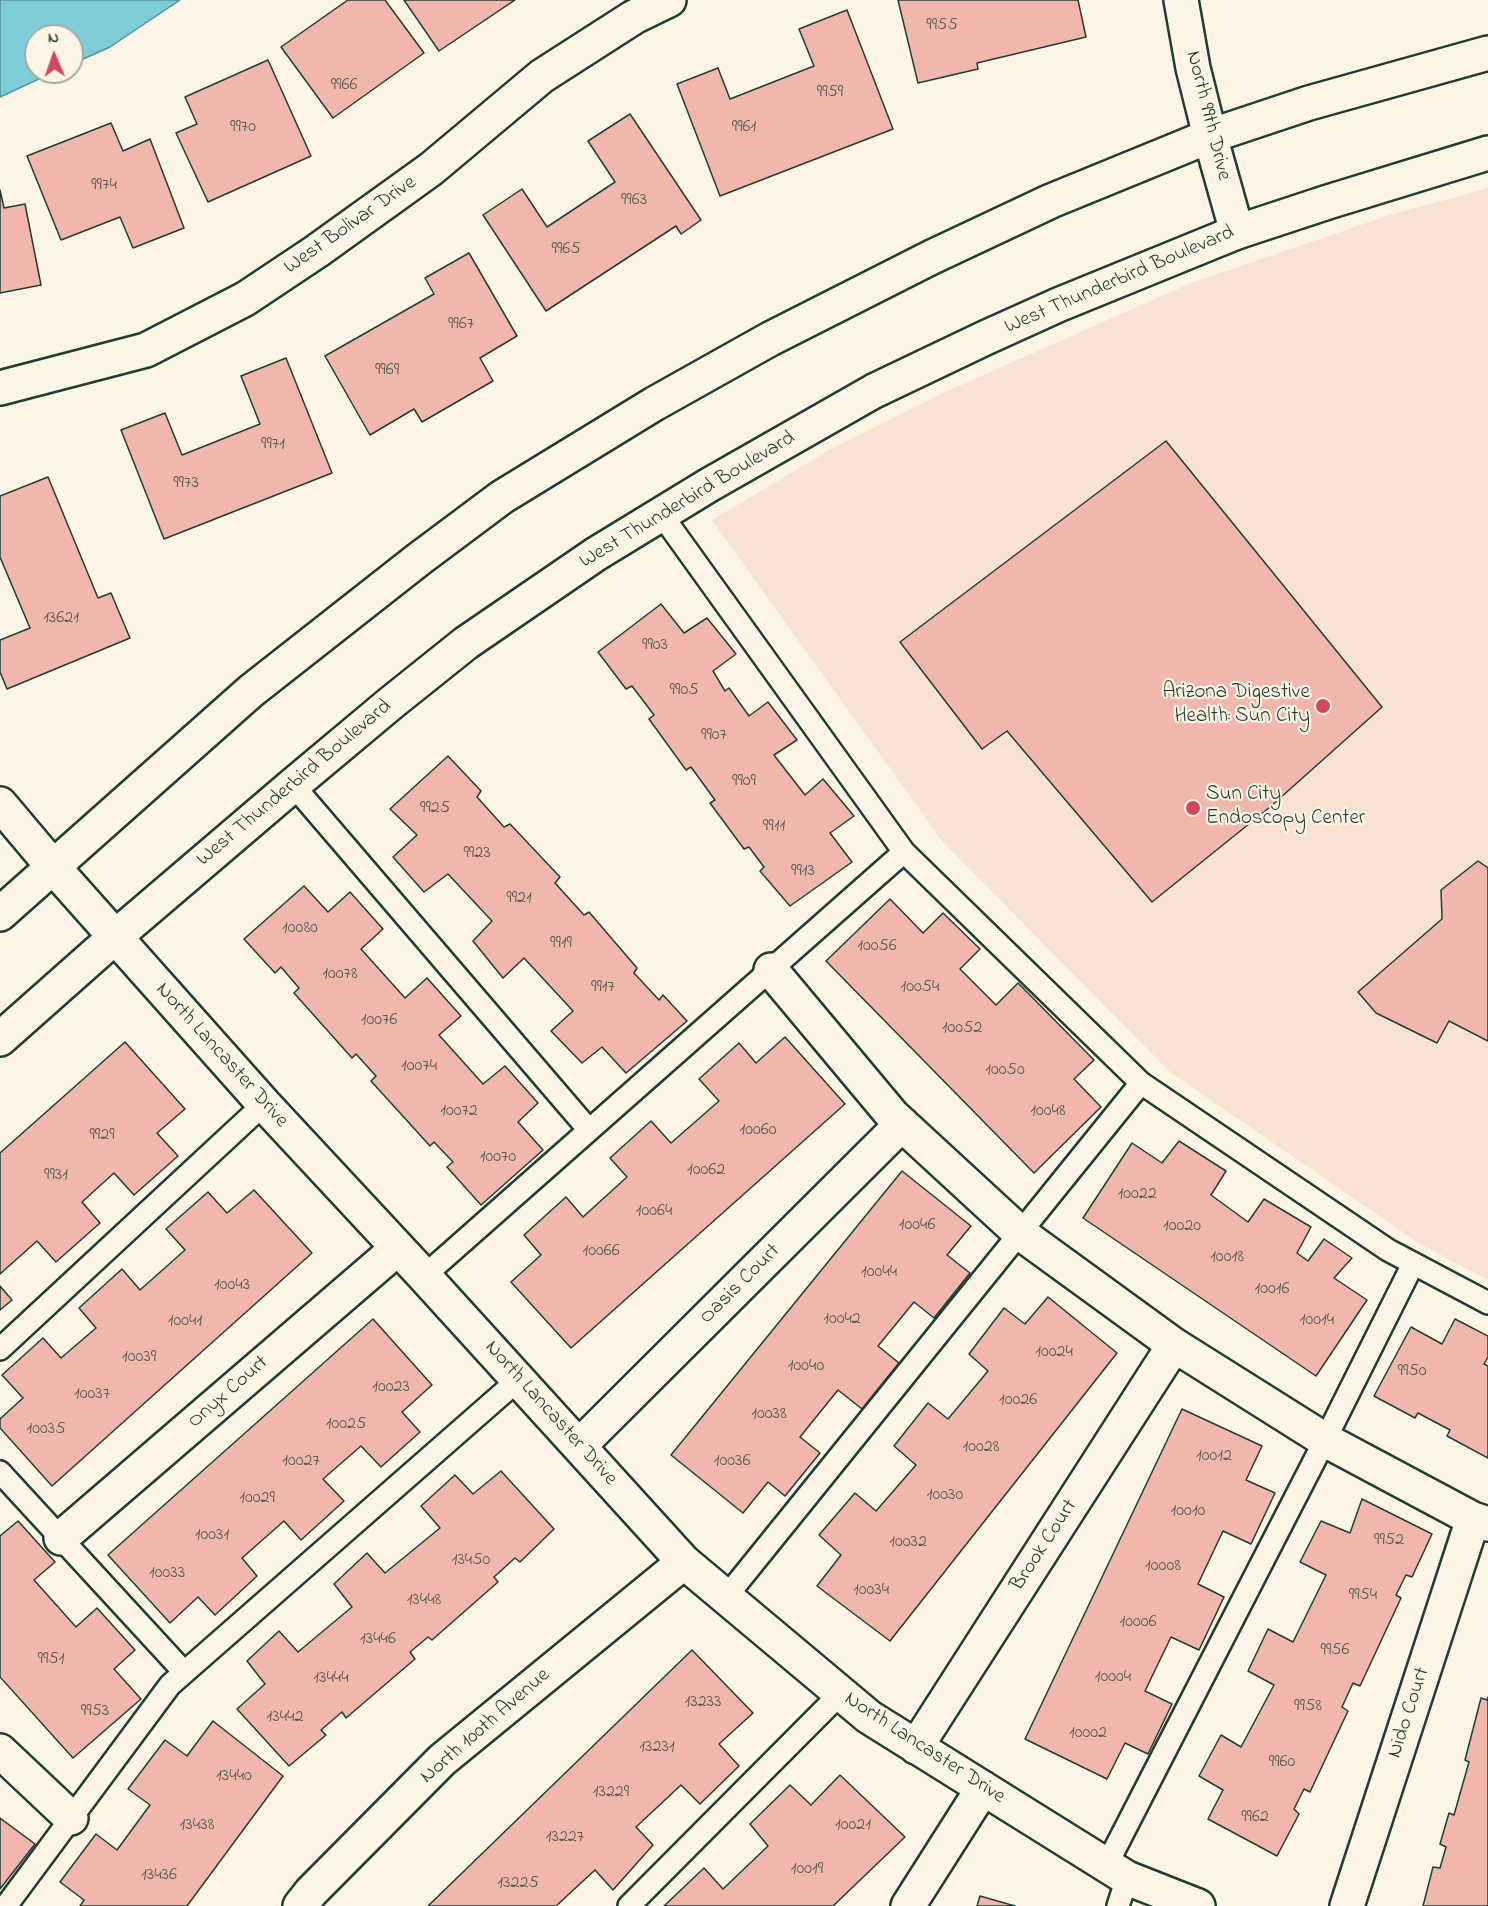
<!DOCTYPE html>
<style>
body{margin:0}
#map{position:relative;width:1488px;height:1906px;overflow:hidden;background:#fcf5e5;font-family:"Indie Flower",sans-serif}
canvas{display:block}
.north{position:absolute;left:24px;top:24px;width:60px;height:60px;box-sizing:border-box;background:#fcf5e5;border:2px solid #a4ab9e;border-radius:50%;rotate:358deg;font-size:16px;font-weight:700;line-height:24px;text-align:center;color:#1f3d34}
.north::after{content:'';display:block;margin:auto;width:21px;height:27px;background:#d1495b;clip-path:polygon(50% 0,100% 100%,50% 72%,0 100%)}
</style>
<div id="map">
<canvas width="1488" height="1906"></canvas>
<div class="north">N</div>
</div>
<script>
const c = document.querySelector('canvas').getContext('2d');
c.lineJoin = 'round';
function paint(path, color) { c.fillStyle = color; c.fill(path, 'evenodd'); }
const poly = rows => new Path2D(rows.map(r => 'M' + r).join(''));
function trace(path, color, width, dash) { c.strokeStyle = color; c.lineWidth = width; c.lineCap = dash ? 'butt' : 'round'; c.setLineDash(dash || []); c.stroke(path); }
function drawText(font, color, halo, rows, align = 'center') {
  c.font = font + ' "Indie Flower",sans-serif'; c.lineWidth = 4.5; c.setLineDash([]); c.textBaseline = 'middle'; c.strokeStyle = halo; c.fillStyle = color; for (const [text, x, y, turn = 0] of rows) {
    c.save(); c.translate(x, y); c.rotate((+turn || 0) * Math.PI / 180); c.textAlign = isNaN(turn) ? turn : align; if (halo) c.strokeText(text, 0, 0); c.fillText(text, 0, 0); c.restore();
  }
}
const built = poly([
 [1488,188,1488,1280,1420,1244,1170,1072,942,841,712,520,833,448,943,393,1191,283,1387,216]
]);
const water = poly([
 [0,0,180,0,110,47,72,64,72,36,36,36,36,72,54,72,0,97,0,0]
]);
const building = poly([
 [348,0,385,0,424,53,333,118,281,47,348,0],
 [404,0,515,0,439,51,404,0],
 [898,0,1078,0,1086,37,977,63,978,69,918,83,898,0],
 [847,10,893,129,720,196,677,84,718,68,730,99,814,66,799,29,847,10],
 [268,60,311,156,208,202,176,133,197,124,185,97,268,60],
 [630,114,701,220,681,234,676,226,546,311,483,215,522,189,547,227,615,182,588,141,630,114],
 [111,123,123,151,150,139,184,228,133,248,120,217,61,240,27,156,111,123],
 [0,190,4,208,25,204,41,285,0,293,0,190],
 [469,253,517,336,480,358,493,381,422,422,414,409,370,435,325,356,434,294,425,278,469,253],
 [286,358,332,473,164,539,121,430,165,413,182,455,260,424,241,376,286,358],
 [1166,441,1382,707,1270,807,1152,902,1007,731,982,749,900,642,1166,441],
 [48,477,98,598,111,593,130,638,7,689,0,672,0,640,30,628,0,557,0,496,48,477],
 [661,604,684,633,707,618,736,654,713,671,725,691,729,688,749,716,768,702,797,740,774,755,805,795,823,779,854,816,830,833,852,862,790,906,760,871,764,867,749,847,744,849,710,803,715,800,691,767,686,770,649,719,654,715,632,686,626,689,598,652,661,604],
 [448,756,481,791,477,797,504,827,510,824,560,877,555,883,584,915,589,912,637,968,634,973,659,1000,663,995,687,1021,626,1073,602,1047,582,1063,551,1031,573,1011,524,958,503,978,473,941,492,921,448,874,424,892,393,857,417,835,390,809,448,756],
 [1478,861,1488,868,1488,1041,1449,1021,1437,1043,1376,1013,1358,992,1442,919,1441,890,1478,861],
 [304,886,328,912,350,892,383,929,361,949,405,998,427,978,461,1016,439,1035,483,1084,505,1066,538,1103,518,1122,543,1150,481,1205,447,1167,453,1162,434,1142,430,1146,371,1081,376,1076,356,1054,352,1058,294,993,299,988,281,967,275,973,244,939,304,886],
 [890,899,923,933,943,913,980,949,960,969,996,1005,1018,983,1094,1060,1074,1079,1101,1107,1034,1173,826,961,890,899],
 [785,1037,845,1104,571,1348,511,1282,541,1255,524,1235,566,1197,583,1217,627,1177,610,1158,651,1121,671,1143,719,1101,699,1079,739,1043,756,1063,785,1037],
 [125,1042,185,1109,157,1133,178,1156,134,1195,114,1173,82,1202,100,1223,56,1262,37,1241,0,1274,0,1153,125,1042],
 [1179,1141,1226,1171,1211,1195,1248,1222,1264,1199,1311,1227,1297,1253,1308,1261,1324,1239,1352,1258,1334,1278,1367,1300,1316,1376,1083,1218,1132,1143,1162,1163,1179,1141],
 [902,1171,971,1226,947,1255,970,1273,934,1318,914,1302,878,1346,899,1363,862,1409,838,1390,800,1437,820,1453,785,1496,768,1482,743,1513,671,1455,902,1171],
 [254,1190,312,1253,52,1486,0,1428,0,1419,23,1398,2,1375,43,1338,61,1358,96,1328,79,1308,122,1269,140,1290,185,1250,166,1229,208,1192,227,1213,254,1190],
 [0,1286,12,1300,0,1310,0,1286],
 [1048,1297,1117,1353,890,1641,817,1586,841,1555,819,1535,855,1493,876,1511,916,1465,894,1446,928,1403,948,1419,988,1371,969,1354,1004,1308,1025,1324,1048,1297],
 [373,1319,432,1385,402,1412,420,1432,381,1467,361,1446,323,1479,344,1501,301,1540,284,1521,242,1558,257,1576,215,1615,198,1597,170,1623,108,1555,373,1319],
 [1455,1319,1488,1336,1488,1357,1484,1364,1488,1366,1488,1458,1447,1436,1450,1430,1418,1413,1415,1418,1374,1396,1411,1327,1442,1344,1455,1319],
 [1182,1409,1262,1446,1246,1480,1275,1493,1251,1544,1223,1531,1198,1584,1224,1597,1199,1650,1171,1637,1145,1691,1172,1704,1148,1754,1125,1743,1107,1779,1025,1739,1182,1409],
 [501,1471,554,1529,520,1562,515,1558,494,1577,498,1582,432,1640,428,1637,410,1652,415,1659,346,1718,342,1712,321,1730,326,1735,289,1766,237,1709,265,1684,247,1661,279,1631,298,1652,352,1607,334,1584,367,1553,385,1573,440,1528,421,1506,455,1475,473,1494,501,1471],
 [1362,1499,1432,1534,1412,1577,1406,1575,1396,1595,1401,1598,1360,1686,1353,1683,1342,1707,1348,1711,1310,1792,1304,1789,1294,1809,1299,1814,1277,1856,1208,1819,1223,1790,1199,1776,1221,1735,1241,1747,1274,1685,1248,1671,1268,1629,1293,1642,1326,1575,1300,1562,1321,1521,1350,1533,1362,1499],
 [18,1521,55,1562,34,1580,76,1627,97,1608,135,1650,114,1669,141,1699,73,1758,0,1677,0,1536,18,1521],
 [692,1650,753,1713,719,1744,739,1766,700,1804,681,1785,636,1827,653,1845,613,1890,595,1870,556,1906,428,1906,692,1650],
 [1488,1697,1488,1906,1423,1906,1433,1867,1440,1868,1446,1847,1440,1844,1449,1813,1454,1815,1469,1762,1465,1760,1481,1698,1487,1700,1488,1697],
 [213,1721,283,1776,187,1906,80,1906,84,1900,60,1882,96,1834,117,1850,150,1805,128,1789,165,1740,187,1756,213,1721],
 [840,1775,905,1837,833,1906,664,1906,704,1868,723,1889,768,1846,750,1824,790,1785,811,1805,840,1775],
 [0,1818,35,1844,0,1889,0,1818],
 [980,1896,1015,1906,977,1906,980,1896]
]);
const lane = poly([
 [661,514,904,852,1141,1083],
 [293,785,589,1130],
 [424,1276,904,852],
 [0,1349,264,1104],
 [0,1472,184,1672],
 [726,1597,1141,1083,1388,1250,1488,1303],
 [1106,1866,1325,1440,1413,1264],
 [6,1906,170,1685,518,1380],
 [629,1906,840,1694],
 [1118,1906,1127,1878]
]);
const street = poly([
 [1181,0,1193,68,1210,136,1237,232],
 [0,388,146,350,245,299,317,251,431,169,542,76,634,17,669,0],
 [0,804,54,868,264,1104,424,1276,684,1562,869,1717,1127,1878,1198,1906],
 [771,970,893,1116,1020,1233,1174,1345,1325,1440,1473,1519,1488,1524],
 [579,1446,902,1124],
 [61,1538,398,1248],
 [916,1747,1174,1345],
 [0,1751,71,1818],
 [300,1906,311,1892,442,1760,684,1562],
 [908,1906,983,1788],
 [1347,1906,1473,1519]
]);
const secondary = poly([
 [0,914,251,691,419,559,502,497,654,404,770,339,932,257,1051,201,1210,136,1309,103,1488,53],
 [0,1039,115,937,293,785,391,703,466,643,596,554,709,485,874,391,985,338,1058,305,1237,232,1328,202,1488,153]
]);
const markers = [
 [1323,706,8,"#d1495b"],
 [1193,808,8,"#d1495b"]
];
const numberNames = [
 ["9955",942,26],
 ["9966",344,86],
 ["9959",830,93],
 ["9970",243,128],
 ["9961",744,128],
 ["9974",104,186],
 ["9963",634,201],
 ["9965",566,250],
 ["9967",461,325],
 ["9969",387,371],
 ["9971",273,445],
 ["9973",186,484],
 ["13621",61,619],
 ["9903",655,646],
 ["9905",684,691],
 ["9907",714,736],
 ["9909",744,782],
 ["9925",435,809],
 ["9911",774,827],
 ["9923",477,854],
 ["9913",803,872],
 ["9921",519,899],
 ["10080",300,929],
 ["9919",561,944],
 ["10056",877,947],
 ["10078",340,975],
 ["9917",603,988],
 ["10054",920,988],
 ["10076",379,1021],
 ["10052",962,1029],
 ["10074",419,1067],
 ["10050",1005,1071],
 ["10072",459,1112],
 ["10048",1048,1112],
 ["10060",758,1131],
 ["9929",102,1136],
 ["10070",498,1158],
 ["10062",706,1171],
 ["9931",56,1176],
 ["10022",1137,1195],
 ["10064",654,1212],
 ["10046",917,1226],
 ["10020",1182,1227],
 ["10066",601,1252],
 ["10018",1227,1258],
 ["10044",879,1273],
 ["10043",232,1286],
 ["10016",1272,1290],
 ["10042",842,1320],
 ["10014",1317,1321],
 ["10041",185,1322],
 ["10024",1054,1353],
 ["10039",139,1358],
 ["10040",806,1367],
 ["9950",1412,1372],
 ["10023",391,1388],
 ["10037",92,1395],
 ["10026",1018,1401],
 ["10038",769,1415],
 ["10025",346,1425],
 ["10035",46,1430],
 ["10028",981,1448],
 ["10012",1214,1457],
 ["10027",301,1462],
 ["10036",732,1462],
 ["10030",945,1496],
 ["10029",257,1499],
 ["10010",1188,1512],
 ["10031",212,1536],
 ["9952",1389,1541],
 ["10032",908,1543],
 ["13450",471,1561],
 ["10008",1163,1567],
 ["10033",167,1574],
 ["10034",871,1591],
 ["9954",1363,1596],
 ["13448",424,1601],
 ["10006",1138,1623],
 ["13446",378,1640],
 ["9956",1335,1651],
 ["9951",51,1660],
 ["10004",1113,1678],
 ["13444",331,1679],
 ["13233",703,1703],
 ["9958",1308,1707],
 ["9953",95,1712],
 ["13442",285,1718],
 ["10002",1088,1734],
 ["13231",657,1748],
 ["9960",1282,1763],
 ["13440",234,1777],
 ["13229",611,1793],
 ["9962",1255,1818],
 ["13438",197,1826],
 ["10021",853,1826],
 ["13227",565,1838],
 ["10019",807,1870],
 ["13436",159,1876],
 ["13225",518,1884]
];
const streetNames = [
 ["North 99th Drive",1207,116,76],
 ["West Bolivar Drive",351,226,-35],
 ["West Thunderbird Boulevard",1120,281,-23],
 ["West Thunderbird Boulevard",688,501,-31],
 ["West Thunderbird Boulevard",295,784,-40],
 ["North Lancaster Drive",221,1056,48],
 ["Oasis Court",741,1285,-45],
 ["Onyx Court",229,1393,-41],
 ["North Lancaster Drive",550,1414,48],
 ["Brook Court",1045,1546,-57],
 ["Nido Court",1410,1713,-72],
 ["North 100th Avenue",486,1727,-41],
 ["North Lancaster Drive",924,1749,33]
];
const poiNames = [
 ["Arizona Digestive",1310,694],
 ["Health: Sun City",1310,718],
 ["Sun City",1206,796,"left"],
 ["Endoscopy Center",1206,820,"left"]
];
paint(built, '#f9e2d4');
paint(water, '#7dcdd8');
trace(water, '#579396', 1.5);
paint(building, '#f1b7ad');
trace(building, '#1f3d34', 1.5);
trace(lane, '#1f3d34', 26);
trace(street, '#1f3d34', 38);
trace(secondary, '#1f3d34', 38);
trace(lane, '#fcf5e5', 21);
trace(street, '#fcf5e5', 33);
trace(secondary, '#fcf5e5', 33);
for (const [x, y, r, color] of markers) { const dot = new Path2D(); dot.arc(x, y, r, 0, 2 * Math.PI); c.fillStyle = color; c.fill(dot); trace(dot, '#fcf5e5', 2); }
drawText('18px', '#545c52', null, numberNames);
drawText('21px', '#1f3d34', '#fcf5e5', streetNames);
drawText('21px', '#1f3d34', '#fcf5e5', poiNames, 'right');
</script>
